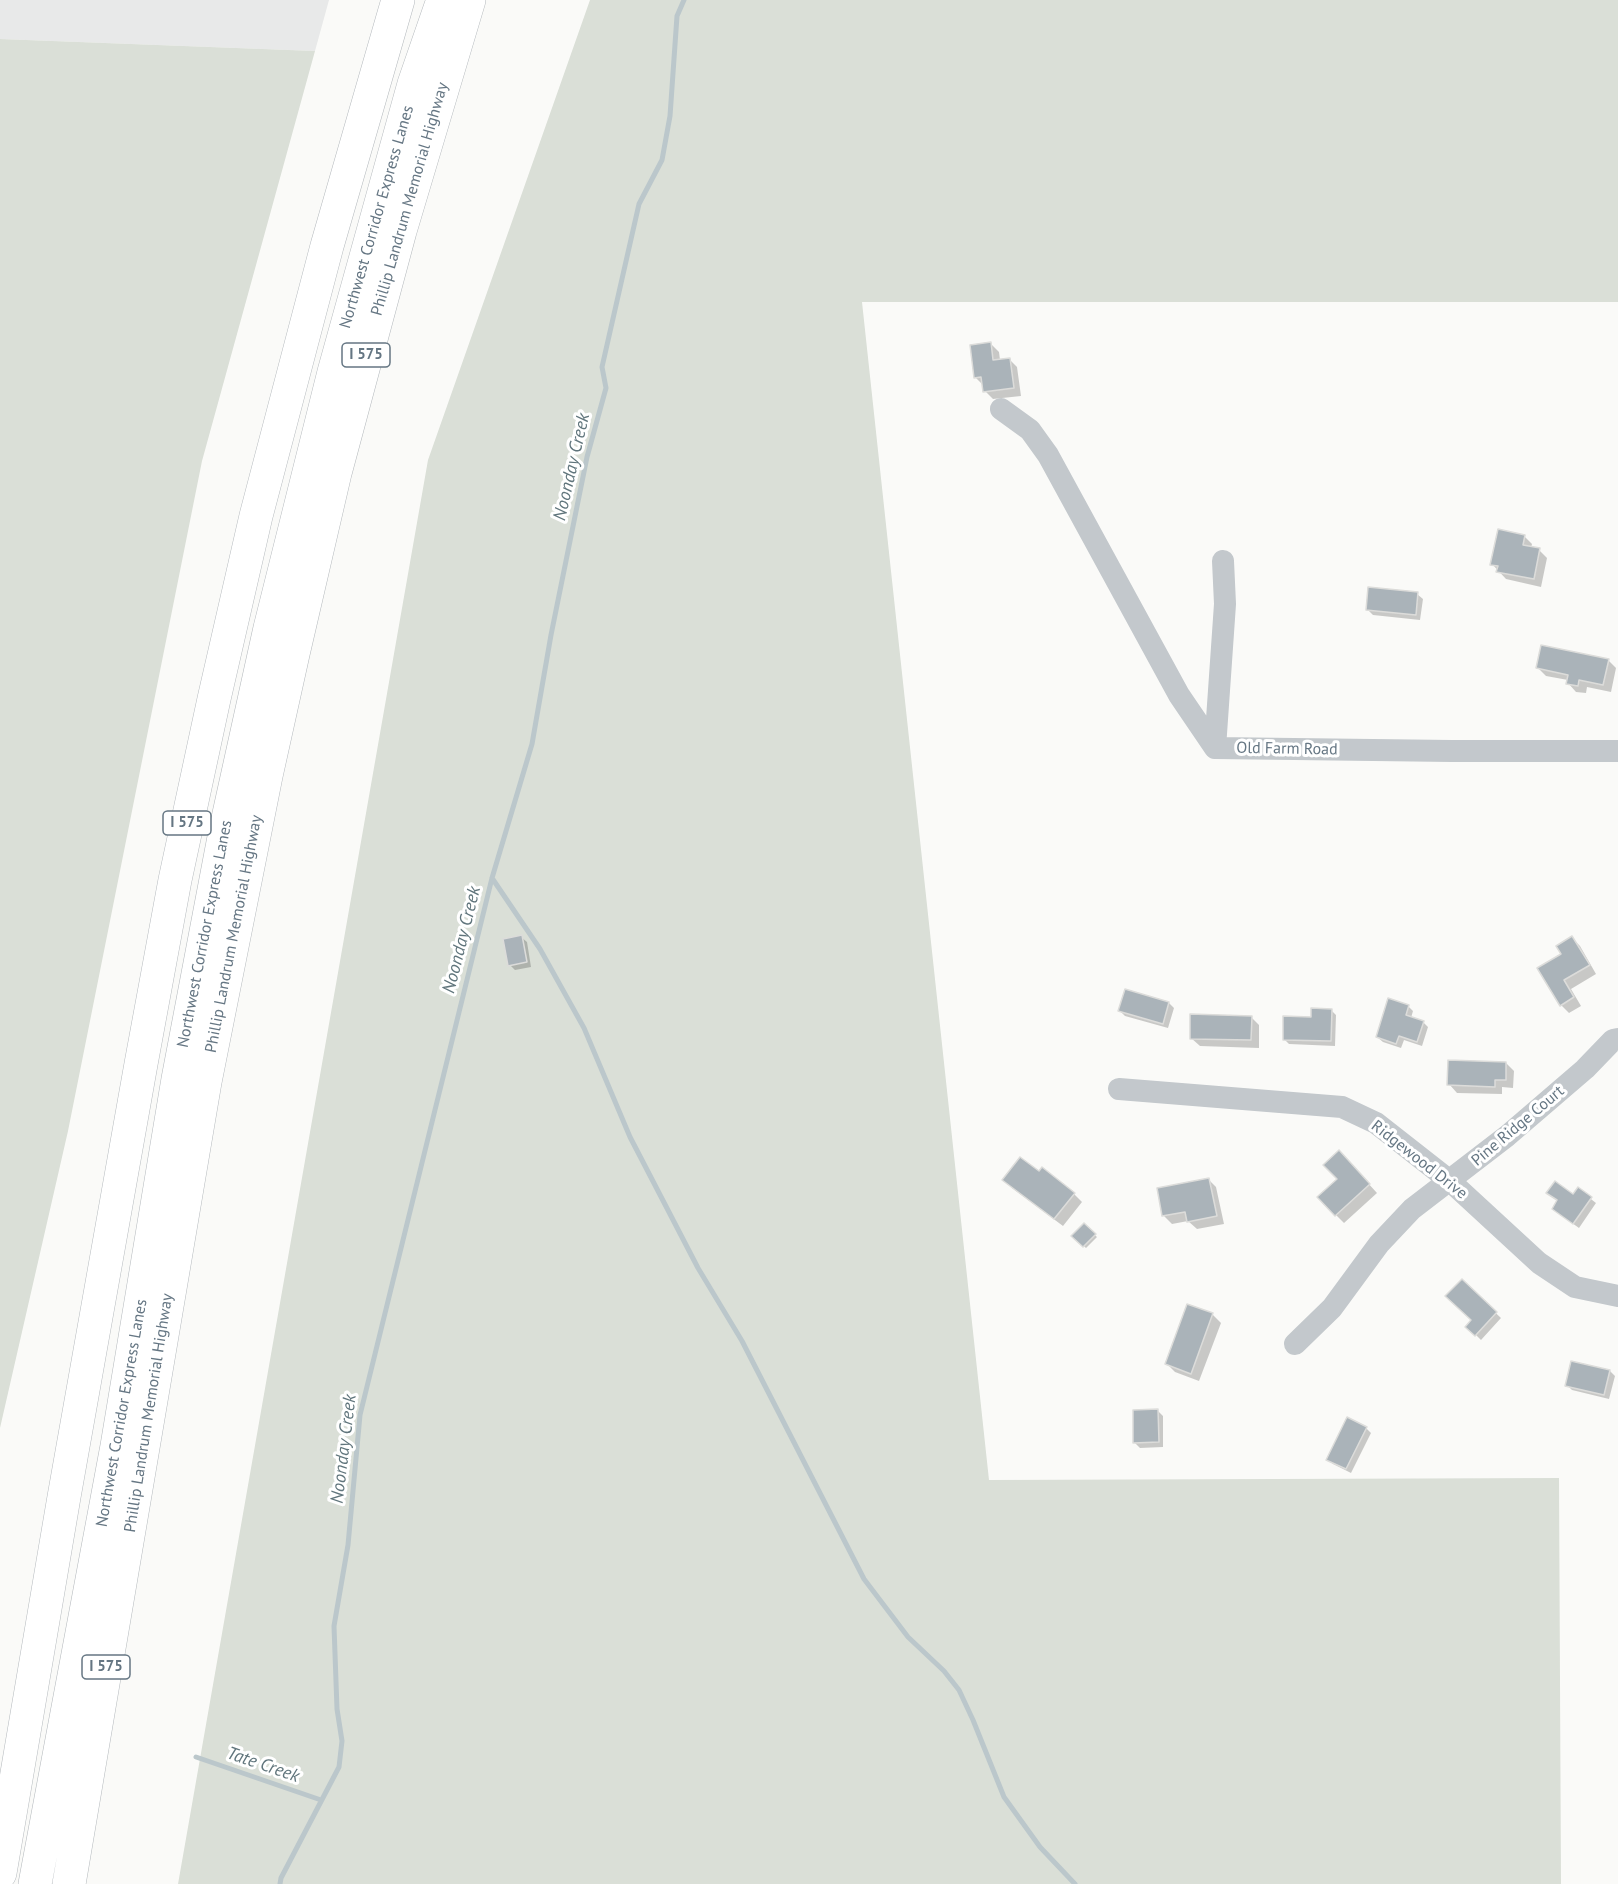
<!DOCTYPE html>
<style>
body{margin:0}
canvas{display:block;background:#fafaf8}
</style>
<canvas width="1618" height="1884"></canvas>
<script>
const c = document.querySelector('canvas').getContext('2d');
c.lineJoin = 'round';
function paint(path, color) { c.fillStyle = color; c.fill(path, 'evenodd'); }
const poly = rows => new Path2D(rows.map(r => 'M' + r).join(''));
function trace(path, color, width, dash) { c.strokeStyle = color; c.lineWidth = width; c.lineCap = dash ? 'butt' : 'round'; c.setLineDash(dash || []); c.stroke(path); }
function drawText(font, color, halo, rows, align = 'center') {
  c.font = font + ' "PT Sans",sans-serif'; c.lineWidth = 6; c.setLineDash([]); c.textBaseline = 'middle'; c.strokeStyle = halo; c.fillStyle = color; for (const [text, x, y, turn = 0] of rows) {
    c.save(); c.translate(x, y); c.rotate((+turn || 0) * Math.PI / 180); c.textAlign = isNaN(turn) ? turn : align; if (halo) c.strokeText(text, 0, 0); c.fillText(text, 0, 0); c.restore();
  }
}
const built = poly([
 [0,0,329,0,315,51,0,39]
]);
const green = poly([
 [590,0,1618,0,1618,302,862,302,989,1480,1559,1478,1561,1884,178,1884,428,460],
 [0,39,315,51,202,461,68,1131,0,1428]
]);
const shadow = poly([
 [991,344,999,352,1000,360,1009,359,1017,367,1021,396,993,399,985,391,984,386,975,377],
 [1524,536,1532,544,1531,548,1539,550,1547,558,1541,587,1506,579,1492,564],
 [1417,594,1423,599,1420,620,1373,615,1368,610],
 [1608,660,1616,668,1611,692,1587,687,1586,693,1576,692,1568,683,1568,680,1546,676,1538,668],
 [521,937,527,942,531,967,515,970,510,965],
 [1572,938,1580,946,1596,974,1571,989,1581,1006,1569,1013,1561,1005,1563,955],
 [1169,1003,1174,1008,1168,1028,1125,1016,1120,1011],
 [1408,1006,1413,1011,1411,1018,1423,1022,1428,1027,1422,1046,1404,1040,1401,1048,1383,1042,1377,1037],
 [1331,1010,1336,1015,1335,1046,1289,1044,1284,1039,1312,1018],
 [1251,1017,1259,1025,1259,1048,1200,1046,1191,1038],
 [1506,1063,1514,1071,1513,1088,1502,1087,1502,1094,1457,1093,1449,1084],
 [1347,1160,1377,1193,1344,1223,1336,1215,1339,1180],
 [1039,1173,1074,1194,1082,1202,1063,1226,1012,1188],
 [1208,1179,1216,1187,1224,1224,1197,1229,1188,1221,1172,1224,1164,1216],
 [1578,1189,1596,1203,1579,1228,1558,1213,1558,1201,1548,1193,1573,1196],
 [1084,1225,1097,1237,1086,1248,1073,1236],
 [1462,1281,1501,1318,1481,1340,1467,1326,1473,1320],
 [1188,1306,1213,1315,1221,1323,1199,1381,1175,1372,1167,1364],
 [1610,1371,1615,1376,1609,1399,1572,1390,1567,1385],
 [1158,1411,1163,1416,1163,1447,1140,1448,1134,1442],
 [1366,1428,1371,1433,1351,1473,1333,1464,1328,1459]
]);
const stream = poly([
 [492,878,540,949,584,1028,630,1137,698,1268,742,1341,864,1579,908,1637,944,1671,959,1690,973,1720,1004,1797,1040,1847,1075,1884],
 [196,1757,321,1800],
 [280,1884,281,1878,339,1767,342,1741,337,1709,334,1626,348,1545,360,1415,492,878,532,744,551,635,587,457,606,388,602,367,639,204,662,160,670,116,677,16,684,0]
]);
const building = poly([
 [991,342,993,360,1010,358,1014,388,983,392,981,377,974,378,970,345,991,342],
 [1498,529,1525,535,1523,545,1540,548,1534,579,1496,572,1498,566,1490,565,1498,529],
 [1368,587,1418,592,1416,615,1366,610,1368,587],
 [1541,645,1609,659,1603,685,1579,680,1578,686,1566,684,1568,675,1536,668,1541,645],
 [522,935,527,962,508,966,503,939,522,935],
 [1572,936,1590,965,1564,980,1574,997,1560,1006,1537,968,1561,954,1556,946,1572,936],
 [1125,989,1169,1002,1163,1024,1118,1011,1125,989],
 [1388,998,1409,1005,1406,1015,1424,1021,1417,1042,1399,1036,1396,1044,1376,1037,1388,998],
 [1311,1008,1332,1009,1331,1041,1283,1040,1283,1016,1311,1017,1311,1008],
 [1190,1014,1252,1016,1251,1040,1190,1039,1190,1014],
 [1448,1060,1506,1062,1506,1080,1495,1080,1495,1087,1447,1085,1448,1060],
 [1339,1150,1370,1184,1335,1216,1317,1197,1337,1179,1323,1165,1339,1150],
 [1020,1157,1039,1171,1042,1167,1075,1193,1054,1219,1002,1180,1020,1157],
 [1209,1178,1217,1216,1187,1222,1185,1212,1162,1216,1157,1188,1209,1178],
 [1555,1181,1573,1194,1578,1187,1592,1197,1573,1224,1552,1209,1557,1200,1546,1193,1555,1181],
 [1084,1223,1096,1234,1083,1247,1071,1236,1084,1223],
 [1462,1279,1497,1312,1475,1336,1465,1327,1471,1320,1445,1296,1462,1279],
 [1187,1304,1213,1313,1191,1374,1165,1364,1187,1304],
 [1571,1361,1610,1370,1604,1395,1565,1386,1571,1361],
 [1158,1409,1159,1442,1133,1443,1133,1410,1158,1409],
 [1347,1417,1367,1427,1346,1469,1326,1460,1347,1417]
]);
const minor = poly([
 [1001,409,1030,430,1048,455,1179,695,1215,748,1452,751,1618,751],
 [1215,748,1225,604,1223,561],
 [1119,1089,1342,1107,1376,1123,1450,1181,1539,1263,1575,1287,1618,1296],
 [1295,1344,1332,1308,1379,1244,1412,1209,1507,1136,1585,1069,1613,1040,1618,1039]
]);
const highway = poly([
 [0,1873,64,1497,141,1064,175,880,214,699,256,516,327,246,398,0],
 [35,1884,117,1446,178,1079,225,832,270,628,334,372,414,84,443,0],
 [69,1884,205,1082,266,776,293,654,335,473,400,231,469,0]
]);
const shields = [
 [366,355,48],
 [187,823,48],
 [106,1667,48]
];
const shieldNames = [
 ["I 575",366,355],
 ["I 575",187,823],
 ["I 575",106,1667]
];
const streetNames = [
 ["Phillip Landrum Memorial Highway",410,199,-74],
 ["Northwest Corridor Express Lanes",377,217,-74],
 ["Old Farm Road",1287,749,1],
 ["Northwest Corridor Express Lanes",205,934,-79],
 ["Phillip Landrum Memorial Highway",234,934,-79],
 ["Pine Ridge Court",1518,1126,-40],
 ["Ridgewood Drive",1419,1160,38],
 ["Northwest Corridor Express Lanes",122,1413,-80],
 ["Phillip Landrum Memorial Highway",149,1413,-81]
];
const waterNames = [
 ["Noonday Creek",572,467,-77],
 ["Noonday Creek",462,940,-76],
 ["Noonday Creek",344,1449,-83],
 ["Tate Creek",263,1765,19]
];
paint(built, '#e8e9e9');
paint(green, '#dadfd7');
paint(shadow, '#0003');
trace(stream, '#bbc7cb', 5);
paint(building, '#aab3b9');
trace(building, '#dcdcda', 1.5);
trace(highway, '#b4b9bd', 34);
trace(minor, '#c3c8cc', 22);
trace(highway, '#fff', 33);
for (const [x, y, w] of shields) { const box = new Path2D(); box.roundRect(x - w / 2, y - 12, w, 24, 4.5); c.fillStyle = '#fff'; c.fill(box); trace(box, '#657683', 1.5); }
drawText('bold 15px', '#657683', null, shieldNames);
drawText('16px', '#657683', '#fff', streetNames);
drawText('italic 18px', '#60757c', '#fff', waterNames);
</script>
